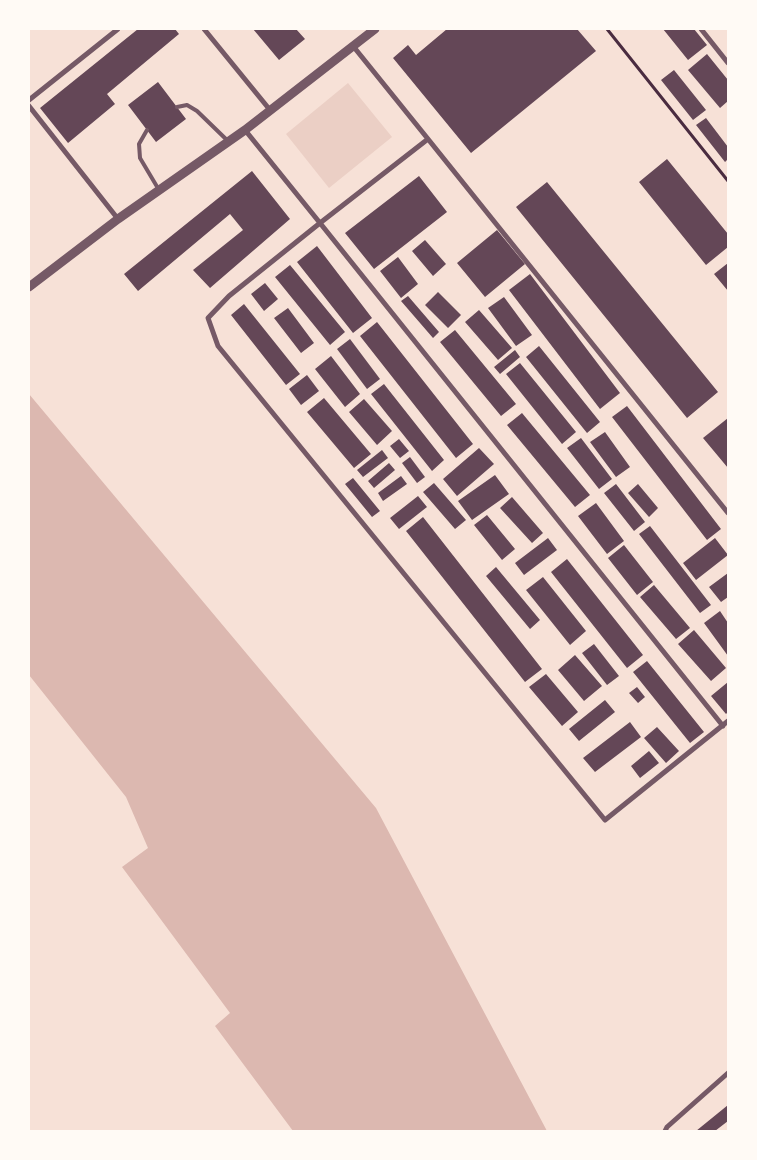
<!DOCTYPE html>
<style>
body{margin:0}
#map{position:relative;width:757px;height:1160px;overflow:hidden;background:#f7e1d7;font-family:Signika,sans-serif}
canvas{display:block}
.frame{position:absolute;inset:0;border:30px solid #fffaf5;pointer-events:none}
</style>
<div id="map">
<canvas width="757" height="1160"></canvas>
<div class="frame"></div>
</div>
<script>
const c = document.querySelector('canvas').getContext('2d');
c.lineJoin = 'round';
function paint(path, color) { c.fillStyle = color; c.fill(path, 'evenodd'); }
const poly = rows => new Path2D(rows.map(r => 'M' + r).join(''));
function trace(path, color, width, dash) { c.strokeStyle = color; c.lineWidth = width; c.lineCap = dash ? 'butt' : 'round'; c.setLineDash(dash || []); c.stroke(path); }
const green = poly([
 [348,83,392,137,329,188,286,134]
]);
const water = poly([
 [29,394,376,808,547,1131,293,1131,215,1026,230,1013,122,867,148,848,126,797,29,675]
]);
const building = poly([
 [138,29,175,29,179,34,107,94,115,104,68,143,40,108],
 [253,29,296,29,305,39,279,60],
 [447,29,577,29,596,51,471,153,393,58,408,45,416,55],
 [663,29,694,29,707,45,688,60],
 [707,54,728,80,728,101,720,108,688,70],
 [674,70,706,110,693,120,661,80],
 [158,82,186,119,156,142,128,105],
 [706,118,728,147,728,159,725,162,696,125],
 [667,159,728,234,728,247,706,265,639,182],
 [252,171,290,219,210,288,193,270,243,230,230,214,138,291,124,274],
 [419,176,447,212,374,269,345,233],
 [547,182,718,392,687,418,516,207],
 [497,230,525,264,485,297,457,263],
 [425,240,446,264,433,276,412,251],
 [317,246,372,318,353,333,297,262],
 [398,257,418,284,401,298,380,271],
 [728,263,728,291,714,274],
 [290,265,345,332,330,345,275,277],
 [530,274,620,393,600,409,509,290],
 [265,283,278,299,264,311,251,294],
 [438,292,461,315,448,328,425,305],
 [408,296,439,332,433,338,401,301],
 [504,297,532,335,516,346,488,308],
 [244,304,300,374,286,385,231,315],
 [288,308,314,343,301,353,274,318],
 [479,310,512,348,498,360,465,322],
 [377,322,473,444,456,458,360,336],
 [455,330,516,404,501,416,440,342],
 [350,339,380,379,367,389,337,349],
 [539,346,600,422,587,433,526,357],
 [515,350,520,357,500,374,494,367],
 [331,356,360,394,345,407,315,369],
 [520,363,576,432,562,444,506,374],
 [307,375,319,391,301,405,289,389],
 [384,384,444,460,432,471,371,394],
 [324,398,371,454,354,468,307,412],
 [364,399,392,431,377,445,349,412],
 [627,406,721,529,707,540,612,417],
 [522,413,590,495,575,507,507,425],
 [728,418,728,468,703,438],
 [605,432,630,467,616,477,590,442],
 [581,438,612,479,599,489,567,448],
 [399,439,409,451,400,458,390,446],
 [479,448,494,464,457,496,443,479],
 [382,450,388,458,363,477,357,470],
 [410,457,425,477,417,483,402,463],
 [389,463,395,470,374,488,368,481],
 [495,475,509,494,472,520,458,501],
 [401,476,407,484,383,501,378,493],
 [353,478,380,511,372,517,345,484],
 [434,483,466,520,455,529,423,492],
 [616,484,645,522,634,531,604,493],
 [638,484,658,508,649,517,628,493],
 [418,496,427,507,399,529,390,518],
 [512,497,543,533,532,543,500,508],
 [596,503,624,541,607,554,578,516],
 [487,515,515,549,502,560,474,525],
 [423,517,542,669,525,682,406,531],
 [650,526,711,605,700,613,639,534],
 [548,538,557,550,524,575,515,563],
 [715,538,728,555,696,580,683,563],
 [624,545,653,582,637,595,608,558],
 [567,559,643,655,627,668,551,572],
 [496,567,540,620,530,629,486,576],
 [728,573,728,597,721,602,709,587],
 [543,577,586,631,570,645,526,590],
 [654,585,690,628,676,639,640,597],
 [720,611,728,623,728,656,704,623],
 [694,630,726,668,711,681,678,644],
 [594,644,619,676,607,685,582,653],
 [575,655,602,686,584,701,558,670],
 [647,661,704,732,690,743,633,672],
 [546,674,578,712,562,726,529,687],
 [728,682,728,712,726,714,711,696],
 [637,687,645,697,638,703,629,693],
 [605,700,615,712,579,741,569,729],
 [630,722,641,737,595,772,583,758],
 [657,727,679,751,666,763,644,738],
 [649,751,659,763,640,778,631,766],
 [728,1105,728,1121,715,1131,696,1131]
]);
const path = poly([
 [607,29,728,181]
]);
const service = poly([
 [177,107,187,105,197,111,229,142],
 [147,130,139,144,140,158,159,190]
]);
const minor = poly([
 [204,29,270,110],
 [701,29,728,63],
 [29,100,118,29],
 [29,106,118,219],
 [245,130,320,223,428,139,353,46],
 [428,139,728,513],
 [723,726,320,223,229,296,208,318,218,346,605,820,728,721],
 [665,1131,667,1127,728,1073]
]);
const tertiary = poly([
 [29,287,118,219,245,130,375,29]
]);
paint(green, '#ebcfc5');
paint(water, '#dcb8b0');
paint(building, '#644757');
trace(path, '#4a2c40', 3);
trace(service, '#755966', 4);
trace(minor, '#755966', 5);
trace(tertiary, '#755966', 9);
</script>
